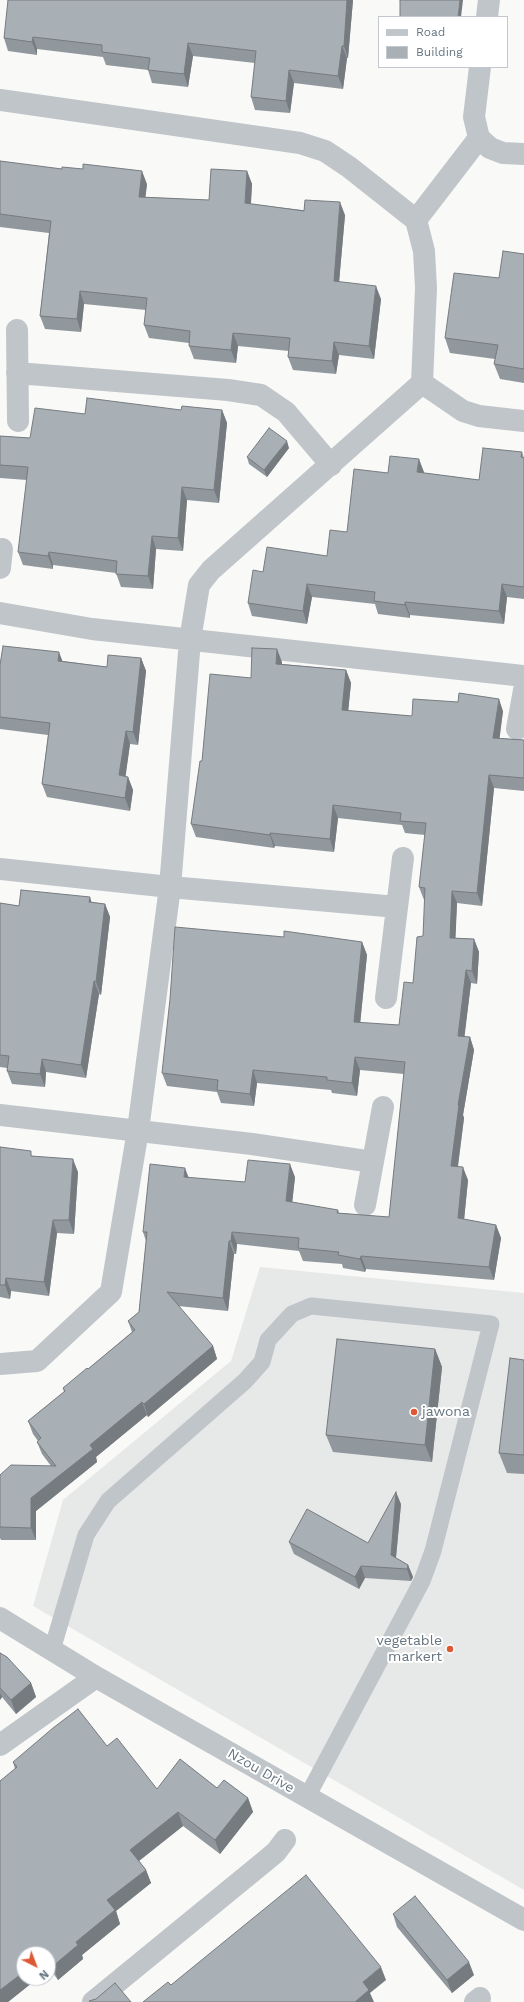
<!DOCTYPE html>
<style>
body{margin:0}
#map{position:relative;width:524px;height:2002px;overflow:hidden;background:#f9f9f7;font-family:"Work Sans",sans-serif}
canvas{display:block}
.legend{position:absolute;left:378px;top:16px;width:130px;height:52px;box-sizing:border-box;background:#fff;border:1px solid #c2c8cd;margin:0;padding:5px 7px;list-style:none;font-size:12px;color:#667581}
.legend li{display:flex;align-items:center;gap:8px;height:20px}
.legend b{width:20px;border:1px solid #c2c8cd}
.north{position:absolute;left:16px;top:1946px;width:40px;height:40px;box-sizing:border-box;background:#fff;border:1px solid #c2c8cd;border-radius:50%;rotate:138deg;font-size:11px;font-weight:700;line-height:16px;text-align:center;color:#667581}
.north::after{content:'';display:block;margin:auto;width:14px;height:18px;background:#dd5934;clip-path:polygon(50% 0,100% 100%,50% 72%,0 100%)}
</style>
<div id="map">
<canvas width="524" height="2002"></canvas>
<ul class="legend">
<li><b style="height:5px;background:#c0c5c9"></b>Road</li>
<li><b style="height:11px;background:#a8b0b6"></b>Building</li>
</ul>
<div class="north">N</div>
</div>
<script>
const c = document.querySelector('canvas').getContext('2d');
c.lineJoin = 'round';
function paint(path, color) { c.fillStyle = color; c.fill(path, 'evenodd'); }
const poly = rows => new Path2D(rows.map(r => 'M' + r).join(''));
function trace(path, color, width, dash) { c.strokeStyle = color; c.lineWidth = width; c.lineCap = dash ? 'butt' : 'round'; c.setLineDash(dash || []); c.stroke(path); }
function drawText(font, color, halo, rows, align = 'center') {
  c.font = font + ' "Work Sans",sans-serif'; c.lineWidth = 4; c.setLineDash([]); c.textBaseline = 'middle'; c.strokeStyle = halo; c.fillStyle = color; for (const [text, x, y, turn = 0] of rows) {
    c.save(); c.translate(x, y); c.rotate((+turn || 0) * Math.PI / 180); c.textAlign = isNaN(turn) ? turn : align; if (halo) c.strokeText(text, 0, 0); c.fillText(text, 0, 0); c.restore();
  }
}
const built = poly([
 [260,1267,524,1293,524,1890,33,1606,63,1500,231,1361]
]);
const lane = poly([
 [52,1650,86,1535,108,1501,245,1381,262,1362,268,1340,292,1314,311,1306,491,1324,433,1551,422,1581,307,1797]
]);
const street = poly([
 [487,17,489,0],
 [480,67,474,117,479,138,490,148,503,153,524,154],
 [0,100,300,143,325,151,349,167,416,220,424,251,426,288,422,383,211,570,199,585,190,640,170,887,138,1130,111,1292,37,1361,0,1364],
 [416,220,479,138],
 [17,330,18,421],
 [17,373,228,390,261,395,286,412,331,465],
 [422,383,463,411,479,416,524,421],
 [0,568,2,549],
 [0,613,92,629,524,676],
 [517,729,524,690],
 [0,869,170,887,397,907],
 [386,998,403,858],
 [0,1115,252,1144,373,1162],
 [365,1205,383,1107],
 [0,1618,96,1677,524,1920],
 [0,1745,96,1677],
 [93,2002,264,1862,276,1852,285,1840],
 [475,2002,480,1998]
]);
const wall = poly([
 [353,0,348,58,347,58,343,89,294,83,290,113,255,110,251,97,255,63,193,56,188,87,152,83,148,70,106,65,103,57,37,49,37,55,8,51,4,38],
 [0,161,147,184,145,197,209,200,247,171,252,184,251,204,345,215,339,282,381,299,374,359,339,355,336,374,293,370,288,357,289,351,238,346,236,363,194,359,189,346,189,343,149,338,144,325,146,310,84,304,81,332,45,329,40,316,49,233,0,227],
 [524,254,524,383,500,379,494,364,495,359,450,353,445,338,499,278],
 [181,410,222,410,227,423,219,503,187,500,183,551,156,549,153,589,121,587,116,573,53,565,53,569,23,565,18,552,27,480,0,478,0,436,30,438,85,414],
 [289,448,267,477,249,464,247,457],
 [522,452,524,458,524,599,507,597,504,624,410,615,410,618,378,614,375,604,312,597,307,624,252,616,248,603,263,572,327,556,347,532,388,473,424,472,424,473,479,480],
 [141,658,146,671,138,745,130,744,125,777,128,777,133,790,130,811,47,797,42,784,48,735,0,729,0,665,63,661,107,667],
 [282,662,282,664,346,670,351,683,348,711,412,716,503,711,499,738,524,740,524,791,494,788,482,906,457,903,455,938,474,939,479,952,477,984,471,983,464,1037,470,1037,474,1050,463,1115,464,1118,458,1167,468,1180,464,1219,496,1225,501,1238,494,1280,366,1269,365,1272,343,1268,342,1264,303,1261,299,1251,237,1244,236,1254,234,1254,228,1311,178,1306,213,1346,217,1359,148,1417,147,1415,96,1457,97,1462,36,1511,36,1540,1,1540,0,1538,0,1475,51,1466,42,1454,37,1442,38,1441,33,1434,28,1421,64,1392,63,1388,88,1369,132,1332,128,1321,139,1312,146,1241,143,1232,189,1178,245,1182,295,1177,292,1202,338,1210,339,1213,389,1217,404,1074,360,1070,357,1096,332,1093,331,1090,257,1083,254,1106,221,1103,217,1092,167,1086,162,1073,284,937,362,942,367,955,360,1023,399,1025,413,983,423,936,425,900,424,900,419,887,425,835,405,833,402,825,338,818,334,852,275,846,274,848,196,837,191,824,202,761,251,678],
 [92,902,105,904,110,917,101,995,99,994,86,1078,46,1072,45,1087,12,1084,7,1071,7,1068,0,1067,0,903,19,906],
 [0,1147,33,1156,78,1172,74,1234,57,1233,49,1296,11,1291,10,1299,0,1297],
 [435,1349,442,1367,432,1462,333,1452,326,1435],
 [524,1360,524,1474,507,1473,499,1453],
 [401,1504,396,1558,408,1565,413,1577,411,1581,365,1578,359,1589,294,1554,289,1542,368,1543],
 [0,1653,31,1683,36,1697,16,1714,2,1697,0,1700],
 [107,1746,157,1789,217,1788,248,1798,253,1812,220,1854,183,1826,139,1861,146,1870,151,1883,116,1911,120,1924,82,1955,83,1959,58,1980,50,1969,48,1970,48,1954,24,1954,24,1978,38,1978,8,2002,15,1769,13,1762],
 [393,1914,474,1975,452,1993,397,1927]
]);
const shadedWall = poly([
 [347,0,353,0,348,58,344,46],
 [460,0,463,0,461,17,458,17],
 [33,37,37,49,37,55,32,42],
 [188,43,193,56,188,87,184,74],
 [342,46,347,58,343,89,338,76],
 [289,70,294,83,290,113,286,101],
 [142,171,147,184,144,210,139,197],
 [247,171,252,184,250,216,245,203],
 [340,202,345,215,338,294,334,281],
 [376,286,381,299,374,359,369,346],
 [80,291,84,304,81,332,77,319],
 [233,333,238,346,236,363,231,350],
 [334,342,339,355,336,374,332,361],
 [222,410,227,423,219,503,214,490],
 [287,441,289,448,267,477,264,470],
 [419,459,424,472,422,485,417,472],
 [182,487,187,500,183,551,178,538],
 [152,536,156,549,153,589,148,576],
 [49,552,53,565,53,569,48,556],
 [307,584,312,597,307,624,303,611],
 [502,584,507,597,504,624,499,611],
 [405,602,410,615,410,618,405,605],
 [277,649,282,662,281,676,276,664],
 [59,652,64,665,58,661],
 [141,658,146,671,138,745,133,732],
 [346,670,351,683,347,723,342,710],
 [499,699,503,711,498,751,493,738],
 [126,731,130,744,124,788,119,775],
 [489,775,494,788,482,906,477,893],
 [128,777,133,790,130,811,125,798],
 [333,805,338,818,334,852,330,839],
 [270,833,275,846,274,848,270,835],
 [452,891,457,903,455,951,450,938],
 [90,897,94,910,89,902],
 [105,904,110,917,101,995,96,982],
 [474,939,479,952,477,984,472,971],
 [362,942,367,955,359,1035,354,1022],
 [466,970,471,983,463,1049,458,1036],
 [94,981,99,994,86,1078,81,1065],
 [470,1037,474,1050,463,1115,464,1118,456,1179,451,1166,458,1105],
 [355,1057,360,1070,357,1096,352,1083],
 [42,1059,46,1072,45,1087,40,1074],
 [253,1070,257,1083,254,1106,250,1094],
 [73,1159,78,1172,74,1234,69,1220],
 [290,1164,295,1177,291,1214,286,1201],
 [463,1167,468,1180,463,1231,458,1218],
 [185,1168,190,1181,184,1177],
 [53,1220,57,1233,49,1296,44,1282],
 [496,1225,501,1238,494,1280,489,1267],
 [232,1232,237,1244,236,1254,231,1241],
 [229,1241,234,1254,228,1311,223,1298],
 [361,1256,366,1269,365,1272,360,1259],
 [6,1278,11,1291,10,1299,5,1285],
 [213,1346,217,1359,148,1417,144,1404],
 [435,1349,442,1367,432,1462,425,1445],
 [142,1402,147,1415,96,1457,97,1462,36,1511,36,1540,31,1528,31,1498,90,1445],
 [396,1492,401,1504,395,1567,391,1555],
 [408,1565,413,1577,411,1581,407,1569],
 [361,1566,365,1578,359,1589,355,1577],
 [31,1683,36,1697,16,1714,11,1700],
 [0,1693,2,1697,0,1700],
 [248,1798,253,1812,220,1854,215,1840],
 [178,1812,183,1826,135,1864,130,1850],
 [146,1870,151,1883,116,1911,120,1924,82,1955,83,1959,58,1980,53,1966,76,1942,107,1900],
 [469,1962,474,1975,452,1993,447,1980],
 [381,1967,386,1980,370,1993,374,2002,355,2002,363,1982],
 [24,1972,24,1978,38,1978,8,2002,0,2002,0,1990]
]);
const building = poly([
 [8,0,347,0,344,46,342,46,338,76,289,70,286,101,251,97,256,51,188,43,184,74,148,70,150,58,102,52,102,45,33,37,32,42,4,38,8,0],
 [400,0,460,0,458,17,400,17,400,0],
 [0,161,62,169,62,167,83,169,83,164,142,171,139,197,209,200,211,169,247,171,245,203,304,211,305,200,340,202,334,281,376,286,369,346,334,342,332,361,288,357,290,338,233,333,231,350,189,346,190,331,144,325,147,298,80,291,77,319,40,316,51,221,0,214,0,161],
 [503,251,524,254,524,369,494,364,498,345,445,338,454,273,499,278,503,251],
 [87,398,181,410,182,406,222,410,214,490,182,487,178,538,152,536,148,576,116,574,117,561,49,552,48,556,18,552,28,467,0,465,0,436,30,438,35,408,85,414,87,398],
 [269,428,287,441,264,470,247,457,269,428],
 [483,448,522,452,521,457,524,458,524,587,502,584,499,611,405,602,405,605,374,601,375,592,307,584,303,611,248,603,253,570,263,572,267,547,327,556,330,530,347,532,354,469,388,473,390,456,419,459,417,472,479,480,483,448],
 [3,646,59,652,58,661,107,667,108,655,141,658,133,732,126,731,119,775,128,777,125,798,42,784,50,723,0,717,0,665,3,646],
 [252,648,277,649,276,664,346,670,342,710,412,716,413,699,458,702,459,693,499,699,493,738,524,740,524,778,489,775,477,893,452,891,450,938,474,939,472,971,466,970,458,1036,470,1037,458,1105,459,1105,451,1166,463,1167,458,1218,496,1225,489,1267,361,1256,360,1259,338,1255,339,1252,298,1248,299,1238,232,1232,231,1241,229,1241,223,1298,167,1292,213,1346,144,1404,142,1402,90,1445,93,1449,31,1498,31,1528,0,1527,0,1475,11,1465,56,1466,37,1442,41,1438,28,1421,65,1391,63,1388,87,1368,88,1369,135,1330,128,1321,139,1312,147,1232,143,1232,150,1164,185,1168,184,1177,245,1182,248,1160,290,1164,286,1201,338,1210,337,1213,389,1217,405,1062,355,1057,352,1083,327,1080,327,1077,253,1070,250,1094,217,1090,218,1080,162,1073,170,999,175,927,284,937,284,931,362,942,354,1022,399,1025,404,982,413,983,417,937,423,936,425,888,419,887,426,823,400,821,401,813,333,805,330,839,270,833,270,835,191,824,200,761,202,761,210,674,251,678,252,648],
 [21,890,90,897,89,902,105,904,96,982,94,981,81,1065,42,1059,40,1074,7,1071,9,1056,0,1055,0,903,19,906,21,890],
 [0,1147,31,1151,31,1156,73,1159,69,1220,53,1220,44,1282,6,1278,5,1285,0,1285,0,1147],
 [337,1339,435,1349,425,1445,326,1435,337,1339],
 [510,1358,524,1360,524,1455,499,1453,510,1358],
 [396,1492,391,1555,408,1565,407,1569,361,1566,355,1577,289,1542,307,1509,368,1543,396,1492],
 [0,1653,7,1657,31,1683,11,1700,0,1688,0,1653],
 [78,1709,107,1746,117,1738,157,1789,180,1759,217,1788,224,1780,248,1798,215,1840,178,1812,130,1850,146,1870,107,1900,115,1910,76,1942,78,1945,53,1966,48,1959,48,1954,24,1954,24,1972,0,1990,0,1781,17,1767,13,1762,53,1728,78,1709],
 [306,1875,381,1967,363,1982,369,1990,355,2002,143,2002,168,1982,171,1985,306,1875],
 [415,1896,469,1962,447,1980,393,1914,415,1896],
 [115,1983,131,2002,90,2002,89,2001,96,1999,115,1983]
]);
const markers = [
 [414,1412,4,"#dd5934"],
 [450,1649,4,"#dd5934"]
];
const poiNames = [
 ["jawona",422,1412],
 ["vegetable",442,1641,"right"],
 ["markert",442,1657,"right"]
];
const streetNames = [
 ["Nzou Drive",261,1771,30]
];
paint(built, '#e7e8e8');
trace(lane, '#c0c5c9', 17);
trace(street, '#c0c5c9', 22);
paint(wall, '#90979d');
paint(shadedWall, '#767b7f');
paint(building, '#a8b0b6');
trace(building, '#767b7f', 1);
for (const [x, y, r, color] of markers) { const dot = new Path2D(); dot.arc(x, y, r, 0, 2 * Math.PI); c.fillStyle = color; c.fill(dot); trace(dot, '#fff', 1.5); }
drawText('14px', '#667581', '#fff', poiNames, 'left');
drawText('14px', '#667581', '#fff', streetNames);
</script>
